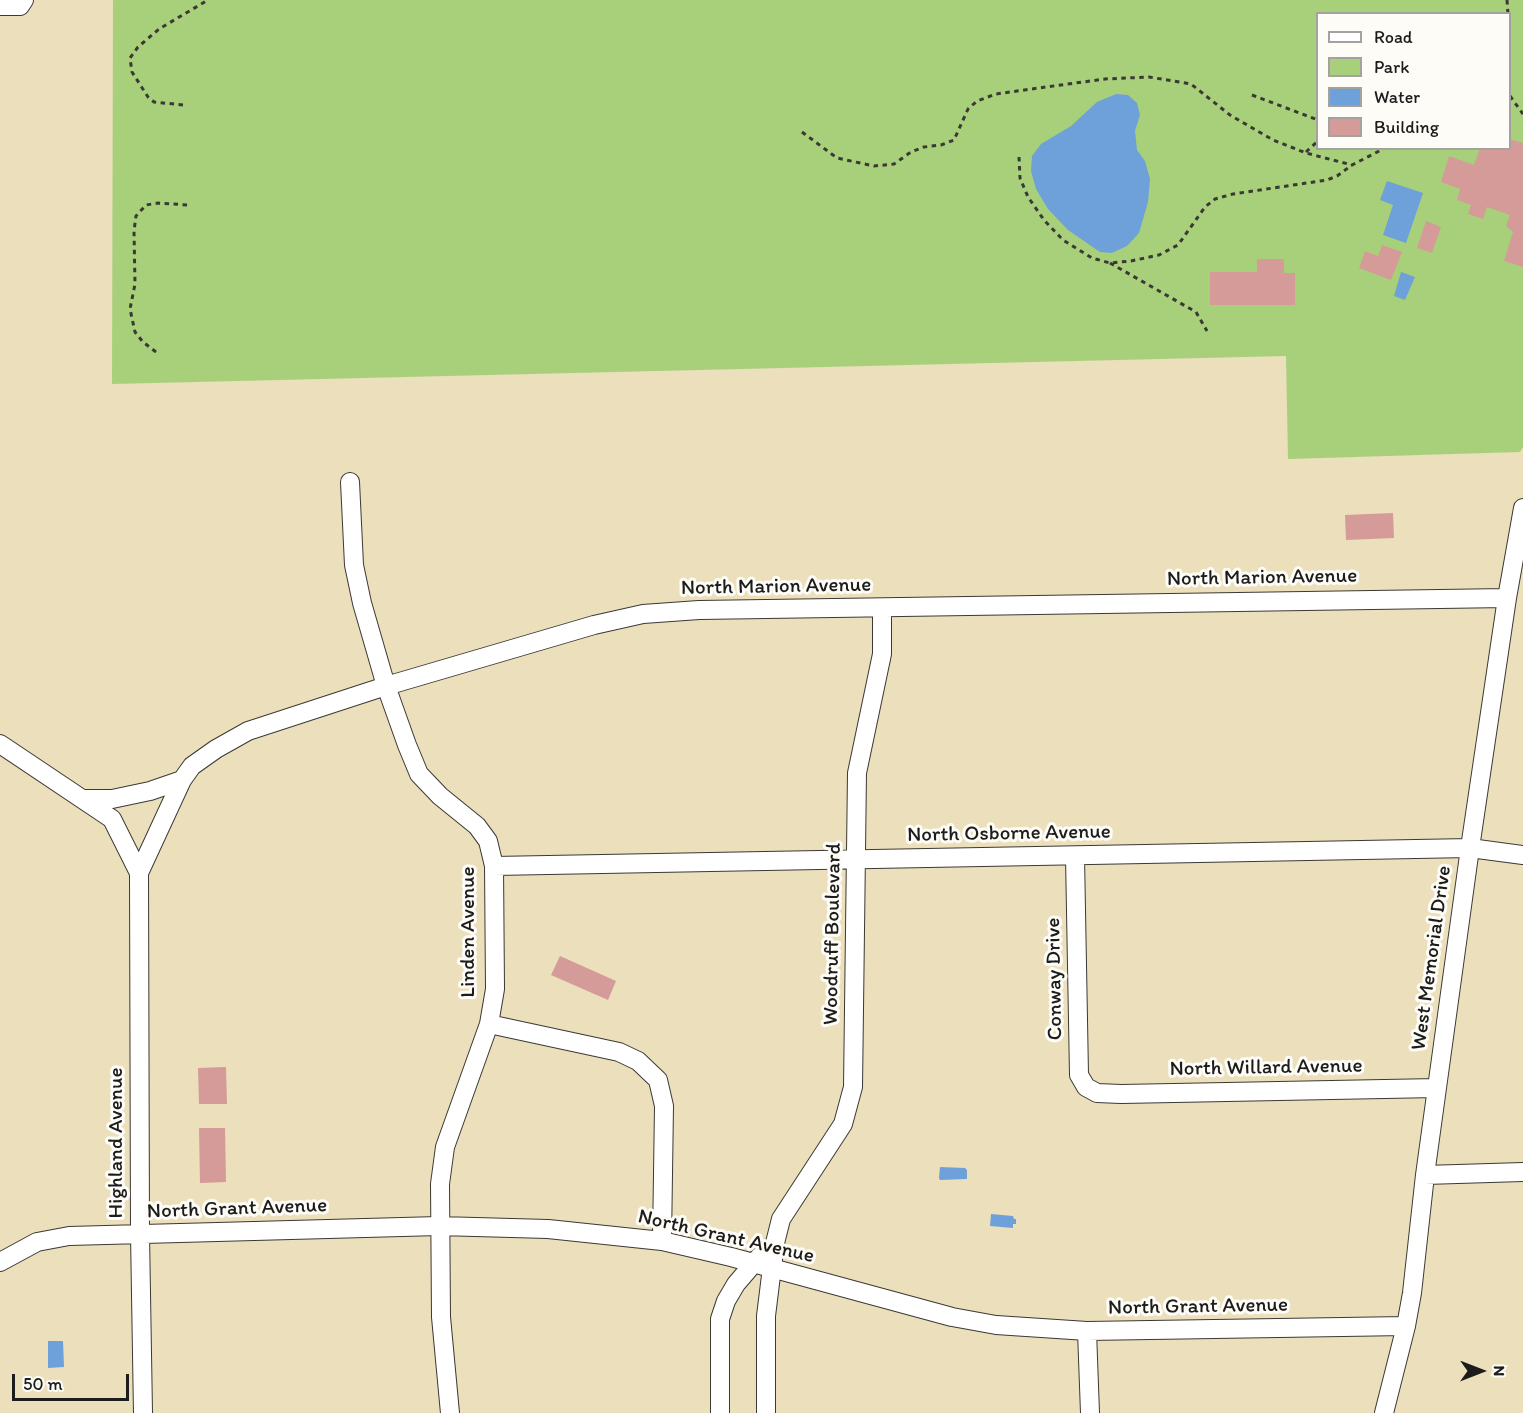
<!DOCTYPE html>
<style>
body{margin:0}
#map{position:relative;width:1523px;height:1413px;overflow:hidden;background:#ebdfbc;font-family:Itim,sans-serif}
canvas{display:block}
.legend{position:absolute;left:1316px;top:12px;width:195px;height:138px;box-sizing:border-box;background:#fdfcf7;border:2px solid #a3a29f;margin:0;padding:8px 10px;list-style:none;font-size:18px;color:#1c1c1c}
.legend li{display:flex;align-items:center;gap:12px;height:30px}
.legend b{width:30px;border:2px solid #a3a29f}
.north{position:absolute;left:1451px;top:1341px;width:60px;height:60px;-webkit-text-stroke:4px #fdfcf7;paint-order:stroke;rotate:90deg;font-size:16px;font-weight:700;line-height:24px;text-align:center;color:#1c1c1c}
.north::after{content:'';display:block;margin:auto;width:21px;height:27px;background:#1c1c1c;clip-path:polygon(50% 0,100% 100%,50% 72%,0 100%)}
.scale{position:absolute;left:12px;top:1374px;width:117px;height:27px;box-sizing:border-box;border:3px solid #1c1c1c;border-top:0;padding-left:8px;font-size:18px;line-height:21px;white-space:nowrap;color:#1c1c1c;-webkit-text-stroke:4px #fdfcf7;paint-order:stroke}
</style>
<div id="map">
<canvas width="1523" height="1413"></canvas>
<ul class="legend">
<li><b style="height:8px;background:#fff"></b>Road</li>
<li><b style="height:16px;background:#a8d07b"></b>Park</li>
<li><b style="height:16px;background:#6ea0d9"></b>Water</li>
<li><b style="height:16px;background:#d49b98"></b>Building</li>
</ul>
<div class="north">N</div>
<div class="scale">50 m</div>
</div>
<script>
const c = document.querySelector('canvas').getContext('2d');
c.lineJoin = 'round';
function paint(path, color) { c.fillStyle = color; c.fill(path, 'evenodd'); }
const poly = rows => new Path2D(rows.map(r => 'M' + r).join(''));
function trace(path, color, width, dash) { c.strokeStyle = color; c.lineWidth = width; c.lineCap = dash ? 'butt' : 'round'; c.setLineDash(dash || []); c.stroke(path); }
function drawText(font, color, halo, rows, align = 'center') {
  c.font = font + ' Itim,sans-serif'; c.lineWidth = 6; c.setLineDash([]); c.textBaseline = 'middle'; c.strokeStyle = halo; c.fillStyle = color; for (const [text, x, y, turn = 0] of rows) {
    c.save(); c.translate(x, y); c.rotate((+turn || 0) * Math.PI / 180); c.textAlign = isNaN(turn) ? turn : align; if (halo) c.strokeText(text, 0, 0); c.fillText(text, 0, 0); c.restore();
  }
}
const green = poly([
 [113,0,1523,0,1523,447,1520,452,1288,459,1286,356,112,384],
 [1318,14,1510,14,1510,148,1318,148]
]);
const water = poly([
 [1116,94,1128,95,1137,103,1140,115,1135,131,1137,150,1145,161,1150,179,1148,202,1139,233,1127,246,1112,253,1100,252,1068,230,1048,209,1036,189,1031,171,1032,156,1041,144,1071,126,1097,102],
 [1387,181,1423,193,1406,243,1383,235,1393,205,1380,200],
 [1401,272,1415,277,1405,300,1394,296],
 [940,1167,965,1168,967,1170,967,1179,940,1180,939,1178],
 [991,1214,1013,1216,1014,1219,1016,1219,1016,1224,1013,1224,1013,1228,990,1226],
 [48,1341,63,1341,64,1367,48,1368]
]);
const building = poly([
 [1509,139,1523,143,1523,267,1504,261,1513,232,1506,226,1510,215,1487,207,1483,219,1468,214,1471,205,1457,200,1460,189,1441,182,1449,156,1474,165,1480,148,1509,148],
 [1426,221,1441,227,1432,253,1417,248],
 [1382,245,1402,252,1391,280,1359,268,1365,251,1378,256],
 [1257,259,1284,259,1284,273,1295,273,1295,305,1210,305,1210,272,1257,272],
 [1393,513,1394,538,1346,540,1345,515],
 [560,956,616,981,608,1000,551,975],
 [226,1067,227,1104,199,1104,198,1068],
 [199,1128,225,1128,226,1182,200,1183]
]);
const path = poly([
 [1507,0,1508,14],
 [1252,95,1318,120],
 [1510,96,1523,114],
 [183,105,154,102,148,97,132,72,130,58,138,47,159,29,208,0],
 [802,132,837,158,874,166,894,164,911,152,924,147,941,145,954,140,968,109,977,101,996,94,1046,87,1105,79,1149,77,1191,84,1230,115,1273,140,1306,153,1352,165,1385,148],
 [1306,152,1318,141],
 [1019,157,1020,178,1028,197,1044,220,1063,240,1092,258,1110,263,1131,261,1159,255,1178,245,1205,207,1215,199,1233,194,1327,180,1337,176,1352,165],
 [1110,263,1196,312,1207,331],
 [156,352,143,342,135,332,130,309,135,284,134,231,136,216,146,205,158,203,188,205]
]);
const minor = poly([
 [0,6,20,6,24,0],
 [350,482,354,565,362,603,386,686,407,745,419,774,440,796,477,826,488,841,494,866,495,989,489,1024,445,1147,440,1184,441,1317,450,1413],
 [0,744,112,819,139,873],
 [84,799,112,799,150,791,182,780],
 [1075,856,1079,1075,1086,1087,1097,1093,1121,1094,1437,1088],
 [494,866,1470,848,1523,855],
 [489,1024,619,1052,638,1061,658,1080,664,1106,662,1241],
 [1425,1175,1523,1172],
 [0,1262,37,1242,69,1236,439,1226,548,1229,662,1241,731,1257,952,1317,996,1325,1087,1331,1406,1326],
 [1087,1331,1090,1413],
 [143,1413,140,1234,139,873,182,780,192,766,216,749,248,731,386,686,594,625,643,614,699,610,1507,598],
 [720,1413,720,1319,726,1301,736,1284,760,1256],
 [766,1413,766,1316,775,1243,781,1219,843,1124,853,1087,857,773,882,654,882,608],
 [1384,1413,1406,1326,1412,1293,1425,1175,1470,848,1507,598,1523,508]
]);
const streetNames = [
 ["North Marion Avenue",1262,578,-1],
 ["North Marion Avenue",776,587,-1],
 ["North Osborne Avenue",1009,834,-1],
 ["Linden Avenue",469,932,-90],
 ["Woodruff Boulevard",833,934,-89],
 ["West Memorial Drive",1432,958,-82],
 ["Conway Drive",1055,979,-91],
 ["North Willard Avenue",1266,1068,-1],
 ["Highland Avenue",117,1143,-90],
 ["North Grant Avenue",237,1209,-2],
 ["North Grant Avenue",726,1237,13],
 ["North Grant Avenue",1198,1307,-1]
];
paint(green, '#a8d07b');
paint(water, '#6ea0d9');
paint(building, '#d49b98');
trace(minor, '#3b3934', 20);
trace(path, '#3b3934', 3, [4.5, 4.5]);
trace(minor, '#fff', 18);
drawText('21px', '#1c1c1c', '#fdfcf7', streetNames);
</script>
